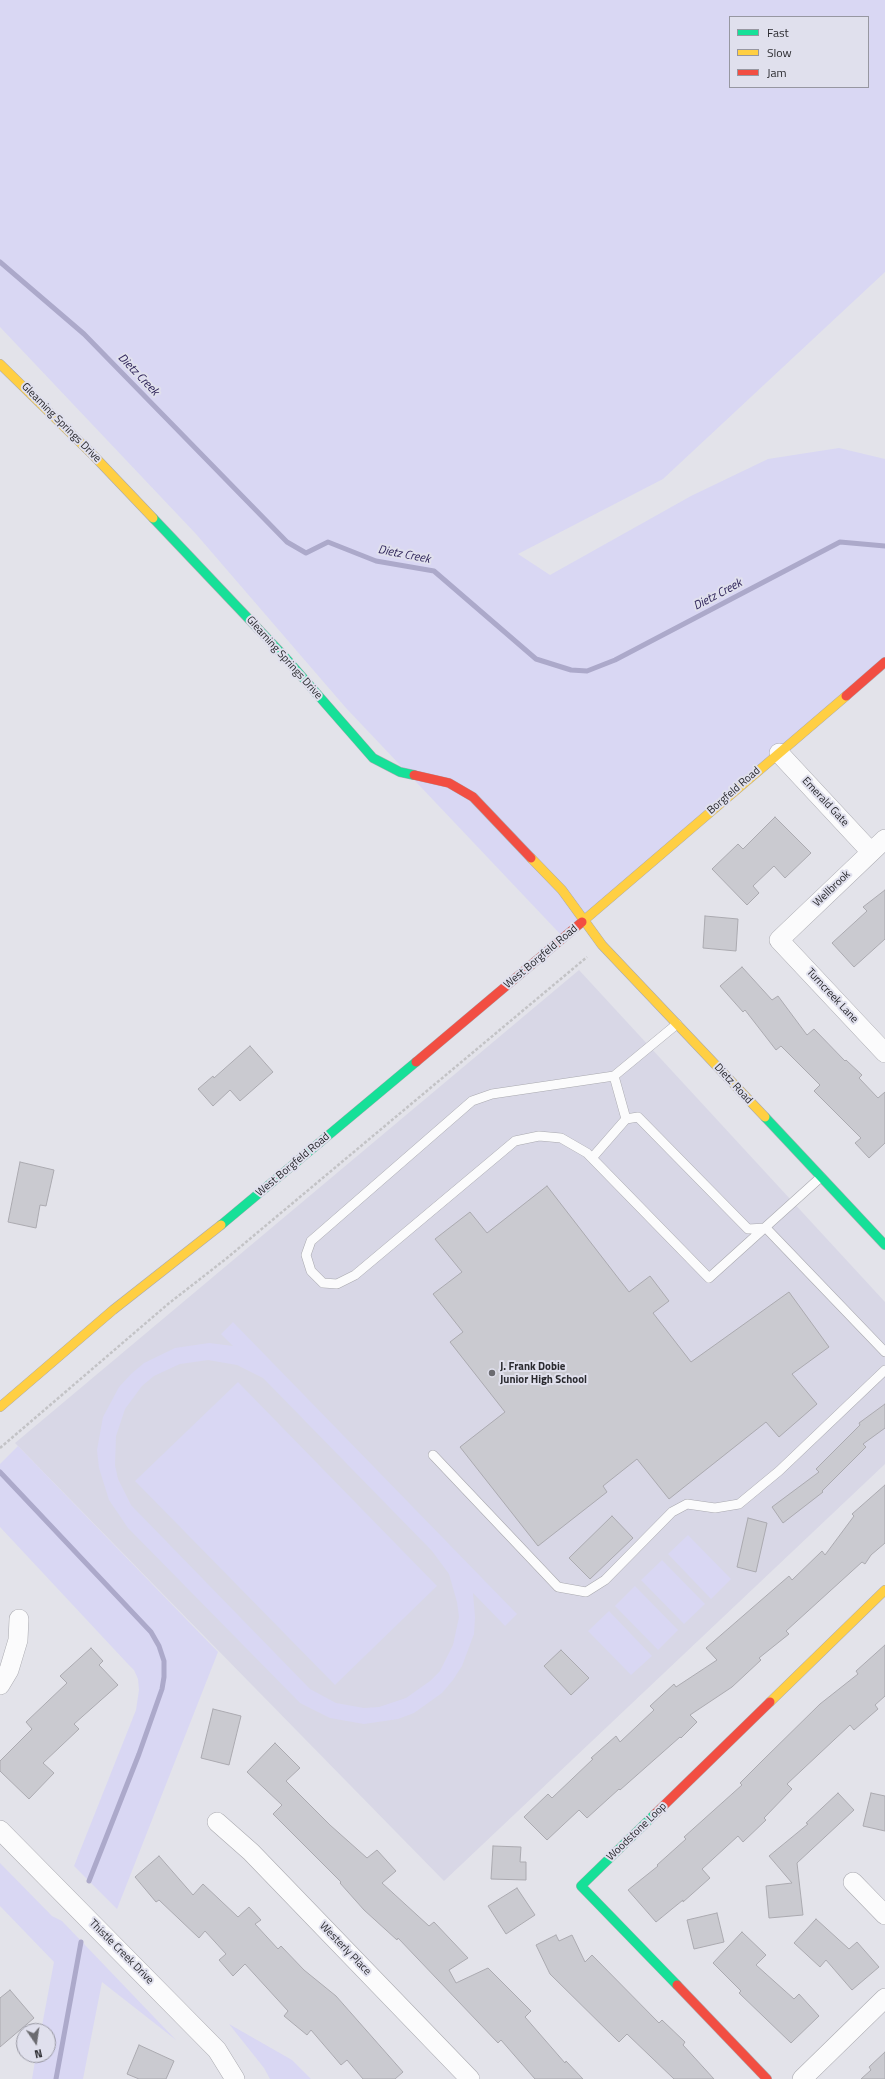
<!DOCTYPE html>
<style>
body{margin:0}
#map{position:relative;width:885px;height:2079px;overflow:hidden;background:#e3e3ea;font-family:"Titillium Web",sans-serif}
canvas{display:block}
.legend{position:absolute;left:729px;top:16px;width:140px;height:72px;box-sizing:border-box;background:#e0e0ed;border:1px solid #9797a1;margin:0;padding:5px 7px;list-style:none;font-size:12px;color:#2a2a2f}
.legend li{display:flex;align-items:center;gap:8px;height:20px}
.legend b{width:20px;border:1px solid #9797a1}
.north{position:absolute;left:16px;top:2023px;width:40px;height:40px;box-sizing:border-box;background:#e0e0ed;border:1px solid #9797a1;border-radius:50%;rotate:167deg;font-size:11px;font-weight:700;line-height:16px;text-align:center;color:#2a2a2f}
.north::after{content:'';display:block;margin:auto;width:14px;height:18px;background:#6b6b70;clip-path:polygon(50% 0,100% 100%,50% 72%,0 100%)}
</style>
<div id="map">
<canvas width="885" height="2079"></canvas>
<ul class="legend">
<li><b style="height:5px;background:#16e098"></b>Fast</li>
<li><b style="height:5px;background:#ffcf43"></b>Slow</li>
<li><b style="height:5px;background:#f24e42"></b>Jam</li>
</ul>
<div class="north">N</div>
</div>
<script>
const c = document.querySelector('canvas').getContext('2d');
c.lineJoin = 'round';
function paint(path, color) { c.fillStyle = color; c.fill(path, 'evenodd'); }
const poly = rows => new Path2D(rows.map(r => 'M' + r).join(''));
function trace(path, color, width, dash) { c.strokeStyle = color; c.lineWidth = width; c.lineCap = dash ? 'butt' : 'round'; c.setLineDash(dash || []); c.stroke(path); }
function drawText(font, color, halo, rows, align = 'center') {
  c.font = font + ' "Titillium Web",sans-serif'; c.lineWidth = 4; c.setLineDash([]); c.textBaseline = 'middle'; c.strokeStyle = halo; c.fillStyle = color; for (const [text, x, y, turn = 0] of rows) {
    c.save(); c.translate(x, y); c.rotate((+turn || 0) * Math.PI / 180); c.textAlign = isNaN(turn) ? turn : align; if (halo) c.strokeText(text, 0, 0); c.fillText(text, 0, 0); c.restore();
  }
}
const built = poly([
 [579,970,885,1302,885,1464,444,1881,15,1443]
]);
const green = poly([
 [0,0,885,0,885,272,663,479,518,554,550,575,691,496,768,459,839,448,885,459,885,662,562,936,346,708,196,534,0,327],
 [730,17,868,17,868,87,730,87],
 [233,1322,517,1614,505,1626,473,1593,475,1617,474,1634,462,1666,453,1680,442,1693,414,1713,398,1719,364,1724,330,1718,300,1703,128,1528,109,1500,99,1468,97,1450,103,1417,119,1387,131,1374,144,1363,175,1348,209,1343,233,1346,221,1334],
 [208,1360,237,1365,263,1378,432,1551,449,1574,457,1602,459,1617,453,1645,440,1671,430,1681,406,1698,379,1707,364,1708,336,1703,310,1689,131,1505,118,1479,115,1465,116,1436,125,1409,142,1386,154,1376,180,1364],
 [238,1382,437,1586,335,1685,135,1481],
 [18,1446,218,1652,117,1909,74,1866,136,1710,139,1690,138,1679,134,1670,127,1663,0,1527,0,1464],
 [688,1535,731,1579,711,1599,668,1554],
 [662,1560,705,1604,684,1624,641,1580],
 [635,1586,678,1630,658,1650,615,1606],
 [609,1611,652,1656,631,1675,588,1631],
 [0,1863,52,1916,62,1921,176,2040,102,1982,83,2079,32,2079,36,2055,48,2055,48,2031,41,2031,54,1962,0,1906],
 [229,2024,292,2060,311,2079,270,2079,264,2068]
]);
const stream = poly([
 [0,262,84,334,287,542,306,553,328,542,376,561,434,571,536,659,571,670,587,671,615,660,840,542,885,546],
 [0,1472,151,1632,159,1646,164,1661,164,1677,162,1689,139,1754,89,1881],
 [56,2079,81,1942]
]);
const building = poly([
 [775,817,811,853,785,878,774,866,753,886,759,893,747,905,712,869,738,844,743,849,775,817],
 [885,890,885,939,854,967,832,943,867,911,863,907,885,890],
 [705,916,738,919,736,951,703,948,705,916],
 [742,967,772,1000,778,996,807,1035,814,1029,845,1061,846,1060,862,1075,859,1078,878,1098,885,1092,885,1143,869,1158,855,1143,861,1138,814,1091,820,1085,781,1046,776,1050,745,1010,743,1012,720,986,742,967],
 [250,1046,273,1072,240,1101,230,1090,213,1106,198,1089,213,1076,214,1078,250,1046],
 [20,1162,54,1170,46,1206,40,1205,36,1228,8,1222,20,1162],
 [547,1186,629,1292,650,1276,669,1301,653,1313,691,1362,789,1292,829,1347,792,1374,817,1404,779,1437,766,1422,669,1499,637,1459,603,1486,607,1492,538,1546,460,1447,505,1412,450,1342,463,1332,433,1294,462,1272,435,1239,470,1212,487,1233,547,1186],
 [885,1404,885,1428,863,1444,866,1447,822,1491,823,1492,783,1523,772,1507,819,1472,816,1469,860,1425,859,1423,885,1404],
 [885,1485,885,1543,871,1555,865,1564,862,1562,786,1631,789,1634,759,1658,761,1660,732,1687,690,1715,697,1722,681,1738,680,1737,620,1790,619,1789,587,1818,579,1810,547,1840,524,1817,548,1794,552,1798,593,1759,591,1758,616,1736,620,1742,654,1710,650,1706,674,1684,676,1687,717,1660,706,1648,789,1576,792,1580,822,1551,825,1555,854,1516,852,1514,885,1485],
 [612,1516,633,1538,590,1579,569,1558,612,1516],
 [748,1518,767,1523,756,1572,737,1567,748,1518],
 [885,1645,885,1696,875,1705,878,1709,854,1730,850,1725,787,1784,792,1789,764,1818,766,1820,743,1842,738,1836,702,1869,710,1878,683,1902,683,1900,656,1922,628,1890,658,1866,657,1865,686,1839,684,1837,742,1785,740,1783,763,1760,820,1704,858,1674,856,1671,885,1645],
 [91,1648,103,1661,99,1665,118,1685,74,1724,79,1729,43,1763,54,1773,29,1799,0,1771,0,1761,32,1729,26,1722,67,1683,60,1676,91,1648],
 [561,1650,589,1678,571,1695,544,1666,561,1650],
 [213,1709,241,1716,229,1765,201,1758,213,1709],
 [275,1743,300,1768,286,1781,330,1825,367,1858,377,1850,396,1871,382,1883,429,1926,434,1922,468,1958,449,1970,456,1983,488,1968,531,2011,525,2017,565,2063,566,2061,583,2079,535,2079,501,2040,498,2043,398,1938,397,1940,364,1910,340,1883,341,1882,273,1814,282,1805,247,1772,275,1743],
 [838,1793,854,1810,797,1863,803,1915,769,1918,766,1886,792,1883,769,1856,808,1824,806,1823,838,1793],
 [871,1793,885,1796,885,1831,863,1826,871,1793],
 [493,1846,521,1847,520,1862,526,1862,526,1880,491,1879,493,1846],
 [159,1856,193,1895,203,1884,238,1917,249,1907,261,1920,255,1924,278,1949,281,1946,304,1970,336,1996,403,2072,395,2079,363,2079,347,2060,341,2065,311,2030,307,2035,284,2016,288,2011,245,1964,233,1976,219,1960,226,1954,205,1931,199,1938,159,1900,156,1902,135,1877,159,1856],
 [517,1888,535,1915,506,1934,488,1906,517,1888],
 [717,1913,724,1942,694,1949,687,1920,717,1913],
 [816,1919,849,1949,857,1942,879,1967,852,1990,826,1960,820,1967,794,1943,816,1919],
 [742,1932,766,1955,756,1965,794,1999,799,1994,819,2016,791,2043,739,1993,741,1991,713,1963,742,1932],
 [556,1935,559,1941,572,1935,585,1962,592,1955,659,2023,662,2020,685,2042,683,2045,714,2079,674,2079,627,2034,619,2042,550,1974,536,1945,556,1935],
 [10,1990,34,2018,0,2047,0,1998,10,1990],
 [139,2045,174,2061,166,2079,139,2079,127,2074,139,2045],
 [885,2052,885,2079,861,2079,871,2070,869,2067,885,2052]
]);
const path = poly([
 [0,1448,168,1304,227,1258,587,957]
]);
const lane = poly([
 [677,1024,614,1076,492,1094,472,1101,311,1241,306,1255,311,1271,323,1283,337,1284,355,1275,515,1141,539,1136,561,1138,587,1153,709,1278,821,1177],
 [614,1076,626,1119,638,1117,748,1229,766,1228,885,1352],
 [592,1158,626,1119],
 [433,1455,558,1587,586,1592,605,1580,672,1512,687,1504,715,1508,739,1504,779,1471,885,1370]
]);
const street = poly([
 [779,753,871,852],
 [885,839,779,940,885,1053],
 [0,1685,9,1670,18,1640,19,1619],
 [217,1822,251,1852,470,2079],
 [0,1830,217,2050,235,2079],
 [853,1882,885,1915],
 [802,2079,885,1998]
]);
const fast = poly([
 [153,518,283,655,373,758,400,772,414,775],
 [765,1117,885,1245],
 [221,1225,416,1062],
 [655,1814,581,1886,677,1985]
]);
const slow = poly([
 [0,364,94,456,153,518],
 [531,858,562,890,602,945,765,1117],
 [582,922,846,696],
 [0,1407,113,1310,221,1225],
 [770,1702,885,1590]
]);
const jam = poly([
 [846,696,885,662],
 [414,775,449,783,473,797,531,858],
 [416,1062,582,922],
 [655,1814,770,1702],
 [677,1985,767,2079]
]);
const markers = [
 [492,1373,4,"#6b6b70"]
];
const streetNames = [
 ["Gleaming Springs Drive",61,423,45],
 ["Gleaming Springs Drive",284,658,48],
 ["Borgfeld Road",734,791,-41],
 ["Emerald Gate",825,802,47],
 ["Wellbrook",832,889,-44],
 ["West Borgfeld Road",541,957,-40],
 ["Turncreek Lane",832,996,47],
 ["Dietz Road",733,1084,47],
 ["West Borgfeld Road",293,1165,-40],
 ["Woodstone Loop",637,1832,-44],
 ["Westerly Place",345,1949,46],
 ["Thistle Creek Drive",121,1952,45]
];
const poiNames = [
 ["J. Frank Dobie",500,1367],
 ["Junior High School",500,1380]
];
const waterNames = [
 ["Dietz Creek",138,375,46],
 ["Dietz Creek",404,555,11],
 ["Dietz Creek",718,595,-28]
];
paint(built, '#d8d7e6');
paint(green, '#d9d7f3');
trace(stream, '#aca9ca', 5);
paint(building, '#cacad0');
trace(building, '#abaab0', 1);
trace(lane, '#a9a9af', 10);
trace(street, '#a9a9af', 20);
trace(fast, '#a9a9af', 10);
trace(slow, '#a9a9af', 10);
trace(jam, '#a9a9af', 10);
trace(path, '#c3c3c6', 2.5, [3, 2]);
trace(lane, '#fbfbfc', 9);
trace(street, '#fbfbfc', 19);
trace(fast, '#16e098', 9);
trace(slow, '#ffcf43', 9);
trace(jam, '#f24e42', 9);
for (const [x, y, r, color] of markers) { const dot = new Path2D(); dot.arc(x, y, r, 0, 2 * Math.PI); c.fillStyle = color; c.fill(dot); trace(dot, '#e0e0ed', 1.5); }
drawText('11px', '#2a2a2f', '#e0e0ed', streetNames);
drawText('bold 11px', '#2a2a2f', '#e0e0ed', poiNames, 'left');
drawText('italic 12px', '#2a1f55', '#e0e0ed', waterNames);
</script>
